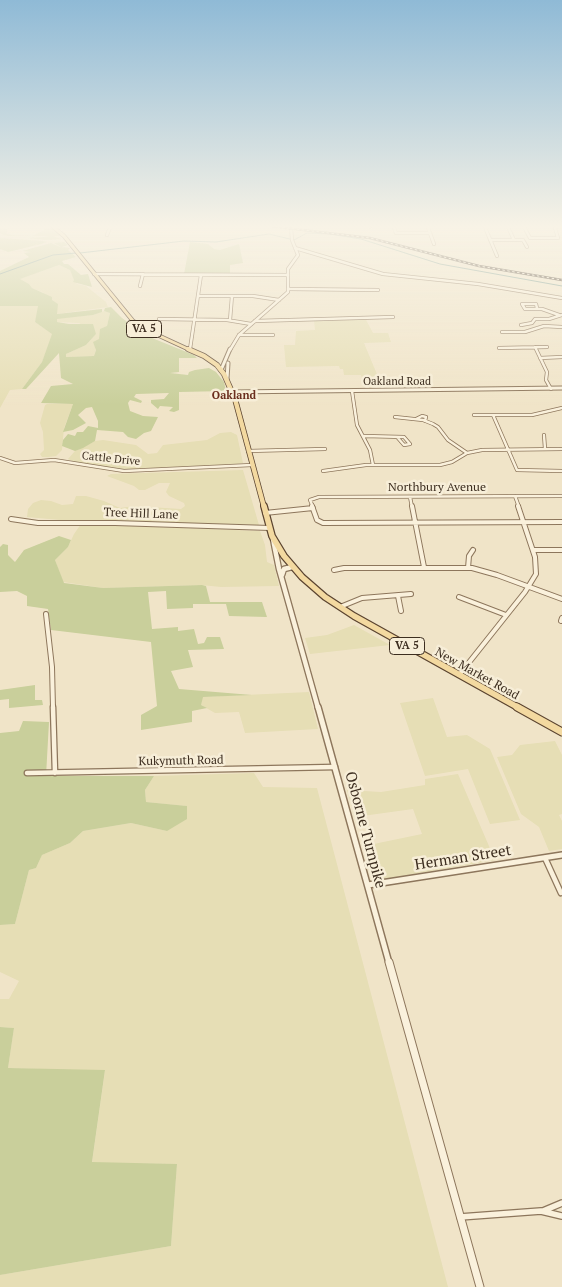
<!DOCTYPE html>
<style>
body{margin:0}
canvas{display:block;background:#f0e4c8}
</style>
<canvas width="562" height="1287"></canvas>
<script>
const c = document.querySelector('canvas').getContext('2d');
c.lineJoin = 'round';
function paint(path, color) { c.fillStyle = color; c.fill(path, 'evenodd'); }
const poly = rows => new Path2D(rows.map(r => 'M' + r).join(''));
function trace(path, color, width, dash) { c.strokeStyle = color; c.lineWidth = width; c.lineCap = dash ? 'butt' : 'round'; c.setLineDash(dash || []); c.stroke(path); }
function drawText(font, color, halo, rows, align = 'center') {
  c.font = font + ' "PT Serif",serif'; c.lineWidth = 5; c.setLineDash([]); c.textBaseline = 'middle'; c.strokeStyle = halo; c.fillStyle = color; for (const [text, x, y, turn = 0] of rows) {
    c.save(); c.translate(x, y); c.rotate((+turn || 0) * Math.PI / 180); c.textAlign = isNaN(turn) ? turn : align; if (halo) c.strokeText(text, 0, 0); c.fillText(text, 0, 0); c.restore();
  }
}
const farmland = poly([
 [59,265,70,270,77,284,86,286,106,302,108,307,56,314,52,300,42,292,32,288,29,284,19,279],
 [0,306,39,306,35,322,53,334,42,362,22,389,10,390,0,408],
 [104,311,110,313,107,326,99,339,94,356,65,357,66,354,86,345,96,334,79,323,57,322,57,318,93,315],
 [365,318,373,333,388,333,391,342,364,343,379,379,362,379,361,375,344,375,343,369,340,369,339,366,286,367,284,345,295,345,296,331,315,330,314,320],
 [47,404,73,404,64,428,62,450,56,456,48,457,42,457,40,454,44,450,43,432,40,423,45,405],
 [231,432,237,435,243,463,237,464,131,470,77,463,68,459,75,451,95,441,103,440,136,445,148,454,157,453,163,445,207,440,220,433],
 [243,470,259,525,71,521,27,517,28,509,33,503,41,500,51,501,62,505,73,504,76,496,86,496,104,501,120,508,134,506,181,509,185,506,184,503,169,496,166,492,170,483,159,483,145,490,139,490,134,486,107,476,111,474],
 [81,524,260,531,265,545,267,562,274,565,279,586,221,587,201,585,103,588,63,582,55,560,68,547,74,534],
 [354,625,390,645,310,654,305,638,327,635],
 [309,692,318,729,245,733,239,712,215,713,201,705,202,697],
 [433,698,447,737,467,735,490,749,520,820,490,824,468,769,425,776,400,703],
 [555,741,562,755,562,814,559,815,562,821,562,849,549,851,539,827,521,814,497,757,512,755,520,745],
 [254,773,263,787,317,788,448,1287,0,1287,0,1275,171,1246,177,1164,92,1163,105,1071,8,1068,14,1028,0,1027,0,999,9,999,19,981,0,972,0,925,15,924,29,870,36,868,42,855,70,843,83,831,131,823,167,831,186,806,146,802,145,790,154,776],
 [458,774,495,860,373,881,364,846,422,834,413,809,355,817,347,790,381,792,425,785,425,779]
]);
const green = poly([
 [0,225,7,225,5,228,8,230,6,233,11,235,33,236,51,226,58,232,60,236,53,236,62,239,47,240,27,238,44,237,51,236,7,236,0,233],
 [0,238,43,241,47,242,38,245,32,243,37,245,8,252,0,249],
 [64,242,68,245,62,247,70,248,68,250,76,257,62,261,64,264,68,264,81,275,88,274,92,287,73,282,74,280,70,270,59,265,20,279,29,284,32,288,52,297,52,300,58,304,57,314,102,309,102,312,93,315,57,319,57,322,69,324,93,324,96,334,86,345,66,354,66,357,94,356,96,350,93,342,99,339,100,329,107,326,110,313,104,311,105,308,111,307,122,318,137,329,152,338,194,355,197,358,179,358,179,372,170,373,188,375,189,372,195,370,209,368,216,372,224,382,226,391,179,392,179,410,174,412,169,411,173,407,160,406,158,409,151,403,151,400,164,399,169,393,136,394,134,397,142,401,141,403,130,400,128,403,130,411,143,416,158,417,151,431,144,433,136,439,128,437,123,432,97,430,95,441,83,448,75,451,62,446,63,440,68,434,75,436,77,432,83,432,88,426,98,428,98,421,92,407,86,408,78,415,86,423,73,430,63,432,73,404,41,403,51,386,73,384,61,378,59,353,26,389,22,389,42,362,52,334,35,322,38,306,0,306,0,271,29,257,24,253,31,252,22,251,51,243,63,248,54,243],
 [190,242,208,244,214,249,220,250,239,244,243,263,230,265,230,274,184,274],
 [59,536,71,540,68,547,55,560,64,583,103,588,202,585,206,586,210,602,262,602,267,617,229,616,226,604,193,604,193,608,167,609,166,591,148,592,152,629,178,627,178,631,194,629,198,644,204,643,207,637,220,637,224,649,188,650,193,667,171,671,179,689,252,695,203,697,201,705,207,708,192,711,192,722,141,730,141,715,157,706,151,642,51,630,48,609,27,606,27,596,17,591,0,592,0,547,3,544,8,545,8,555,15,562,24,550],
 [35,685,35,700,42,700,43,705,9,708,9,699,0,700,0,690],
 [23,721,49,722,46,776,154,776,145,790,146,802,187,806,187,819,167,831,131,823,83,831,70,843,42,855,36,868,29,870,15,924,0,925,0,733,19,731],
 [0,1027,14,1028,8,1068,105,1070,92,1162,177,1164,171,1246,0,1275]
]);
const stream = poly([
 [80,253,184,241,216,242,269,234,294,240,307,233,329,234,361,239,440,264,562,286],
 [0,274,53,255,76,253]
]);
const minorFar3 = poly([
 [370,225,370,227],
 [393,225,396,233,429,233],
 [427,225,434,244],
 [484,225,497,256],
 [507,225,514,240],
 [523,225,530,238,558,238,555,228,557,226,554,225],
 [107,235,111,225],
 [490,240,523,240,527,247],
 [94,274,288,275],
 [140,286,143,274],
 [288,289,378,290],
 [198,296,253,296,279,300],
 [537,308,536,304,522,304,525,309,542,309,559,315],
 [159,319,227,320,251,324],
 [230,320,232,296],
 [255,321,393,317],
 [521,325,532,323,535,319,549,319,562,315],
 [502,332,525,332,544,326,562,327],
 [239,335,273,335],
 [535,347,547,372,546,380,551,389],
 [499,348,547,347],
 [190,349,201,275],
 [540,358,562,357],
 [352,391,357,425,370,450,373,465],
 [474,415,532,415,562,408],
 [493,415,517,470,562,471],
 [395,417,423,420,433,424,438,427,448,440,467,453],
 [416,419,422,416,426,417,425,421],
 [544,435,545,449],
 [364,436,404,437,410,444,404,445,397,437],
 [248,451,325,449],
 [0,458,15,463,54,460,124,471,252,465],
 [323,471,366,465,440,465,452,462,467,453,482,450,562,449],
 [515,496,519,507],
 [410,497,412,507],
 [313,507,310,500,319,497,562,496]
]);
const minorFar2 = poly([
 [312,506,317,520,323,523,562,522],
 [412,506,424,567],
 [265,513,313,508],
 [11,519,38,523,115,523,270,528],
 [533,550,562,550],
 [468,568,469,556,473,550],
 [334,570,344,568,472,568,497,575,562,599],
 [398,596,401,611],
 [459,597,506,615],
 [340,607,362,598,411,594],
 [46,614,52,667,53,708],
 [561,621,562,618],
 [459,675,525,592,536,574,535,557,518,506]
]);
const minorFar1 = poly([
 [53,707,55,773],
 [27,773,335,767],
 [545,858,561,893]
]);
const minor = poly([
 [543,1211,562,1203],
 [460,1217,541,1211,562,1216]
]);
const tertiaryFar4 = poly([
 [295,248,383,274,478,284,562,298],
 [230,350,239,335,288,292,288,269,298,255,292,240,291,228]
]);
const tertiaryFar3 = poly([
 [221,370,230,349],
 [227,379,228,363],
 [232,392,562,388]
]);
const tertiaryFar2 = poly([
 [273,539,279,569,318,708],
 [282,575,284,569,292,567]
]);
const tertiaryFar1 = poly([
 [318,707,389,963],
 [368,885,562,855]
]);
const tertiary = poly([
 [389,962,480,1287]
]);
const primaryFar3 = poly([
 [51,225,64,236,133,321,151,332,190,350]
]);
const primaryFar2 = poly([
 [188,349,204,356,217,365,224,374,235,399,264,507]
]);
const primaryFar1 = poly([
 [264,506,272,536,284,556,302,577,325,597,354,616,519,708]
]);
const primary = poly([
 [517,707,562,732]
]);
const rail = poly([
 [262,225,370,238,479,266,562,280]
]);
const shields = [
 [144,329,35],
 [407,646,35]
];
const shieldNames = [
 ["VA 5",144,329],
 ["VA 5",407,646]
];
const farStreetnames = [
 ["Oakland Road",397,382],
 ["Cattle Drive",111,459,6]
];
const farNeighbourhoodnames = [
 ["Oakland",234,396]
];
const streetNames = [
 ["Northbury Avenue",437,488],
 ["Tree Hill Lane",141,514,2],
 ["New Market Road",477,674,29],
 ["Kukymuth Road",181,761,-1]
];
const nearStreetnames = [
 ["Osborne Turnpike",365,830,75],
 ["Herman Street",463,858,-9]
];
paint(farmland, '#e6deb5');
paint(green, '#c9cf9b');
trace(stream, '#6f938a', 1);
trace(minorFar3, '#8d765c', 4);
trace(minorFar2, '#8d765c', 6);
trace(minorFar1, '#8d765c', 7);
trace(minor, '#8d765c', 8);
trace(tertiaryFar4, '#8d765c', 4);
trace(tertiaryFar3, '#8d765c', 5);
trace(tertiaryFar2, '#8d765c', 7);
trace(tertiaryFar1, '#8d765c', 8);
trace(tertiary, '#8d765c', 9);
trace(primaryFar3, '#5b4430', 4.5);
trace(primaryFar2, '#5b4430', 6);
trace(primaryFar1, '#5b4430', 8);
trace(primary, '#5b4430', 9);
trace(minorFar3, '#faf1dc', 2.5);
trace(minorFar2, '#faf1dc', 4);
trace(minorFar1, '#faf1dc', 4.5);
trace(minor, '#faf1dc', 5.5);
trace(tertiaryFar4, '#faf1dc', 2.5);
trace(tertiaryFar3, '#faf1dc', 3);
trace(tertiaryFar2, '#faf1dc', 4.5);
trace(tertiaryFar1, '#faf1dc', 5);
trace(tertiary, '#faf1dc', 7);
trace(primaryFar3, '#f3d9a0', 3);
trace(primaryFar2, '#f3d9a0', 4.5);
trace(primaryFar1, '#f3d9a0', 5.5);
trace(primary, '#f3d9a0', 7);
trace(rail, '#3d2e20', 2.5);
trace(rail, '#f7eed8', 1, [2.5]);
const sky = c.createLinearGradient(0, 0, 0, 405);
sky.addColorStop(0, '#8fbad6');
sky.addColorStop(0.56, '#f8f3e6');
sky.addColorStop(1, '#f8f3e600');
c.fillStyle = sky;
c.fillRect(0, 0, 562, 405);
for (const [x, y, w] of shields) { const box = new Path2D(); box.roundRect(x - w / 2, y - 8.5, w, 17, 4); c.fillStyle = '#f7eed8'; c.fill(box); trace(box, '#3d2e20', 1); }
drawText('bold 11px', '#3d2e20', null, shieldNames);
drawText('11px', '#3d2e20', '#f7eed8', farStreetnames);
drawText('bold 11px', '#6b2e1e', '#f7eed8', farNeighbourhoodnames);
drawText('12px', '#3d2e20', '#f7eed8', streetNames);
drawText('15px', '#3d2e20', '#f7eed8', nearStreetnames);
</script>
